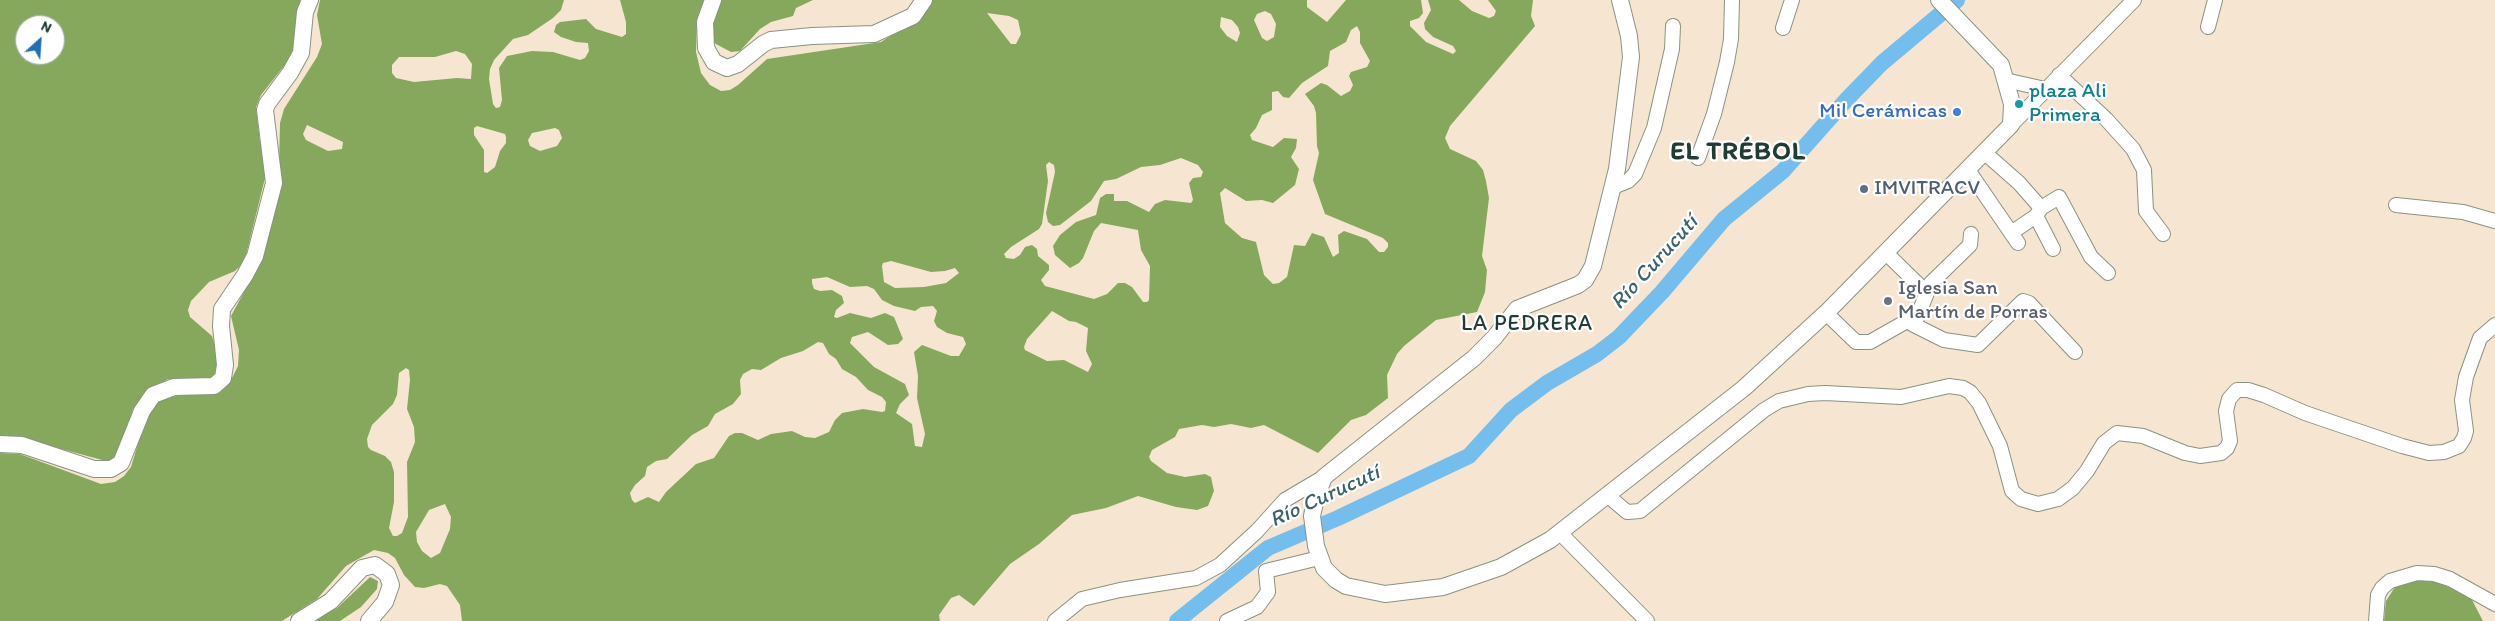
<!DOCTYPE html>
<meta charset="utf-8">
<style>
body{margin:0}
#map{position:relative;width:2495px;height:621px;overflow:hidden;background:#f6e6d1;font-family:Itim,sans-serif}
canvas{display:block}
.north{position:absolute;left:15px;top:15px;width:50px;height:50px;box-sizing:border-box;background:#fff;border:1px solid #a5b1ae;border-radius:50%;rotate:26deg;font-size:14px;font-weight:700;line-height:20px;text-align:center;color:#1f3d34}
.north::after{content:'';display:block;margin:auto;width:18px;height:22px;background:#1f6fb2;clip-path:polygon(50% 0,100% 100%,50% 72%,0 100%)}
</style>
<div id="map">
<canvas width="2495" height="621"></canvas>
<div class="north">N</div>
</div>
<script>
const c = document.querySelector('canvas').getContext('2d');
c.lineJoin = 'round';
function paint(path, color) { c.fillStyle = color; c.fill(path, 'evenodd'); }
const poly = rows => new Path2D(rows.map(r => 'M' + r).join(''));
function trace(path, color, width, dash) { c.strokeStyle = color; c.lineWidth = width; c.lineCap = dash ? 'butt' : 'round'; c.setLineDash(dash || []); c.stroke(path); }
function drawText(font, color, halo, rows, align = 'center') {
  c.font = font + ' Itim,sans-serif'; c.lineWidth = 4.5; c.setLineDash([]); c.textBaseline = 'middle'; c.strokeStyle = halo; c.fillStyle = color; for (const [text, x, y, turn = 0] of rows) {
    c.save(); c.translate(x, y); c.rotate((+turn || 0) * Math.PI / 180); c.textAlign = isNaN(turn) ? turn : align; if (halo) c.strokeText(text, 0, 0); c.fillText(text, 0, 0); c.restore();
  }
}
const forest = poly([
 [0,0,300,0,296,43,291,57,261,95,256,107,260,142,268,166,246,255,241,265,235,271,209,282,191,301,188,310,190,317,212,336,218,355,216,375,211,378,168,379,153,389,133,409,127,434,114,460,106,461,54,447,0,437],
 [25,25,55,25,55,55,25,55],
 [320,0,564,0,561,10,553,18,528,35,513,39,494,60,490,69,489,79,493,104,496,108,500,107,502,100,499,68,507,56,532,51,553,52,580,60,585,58,589,51,588,43,576,42,561,37,554,32,556,25,560,22,586,19,596,29,622,37,626,34,626,22,620,0,706,0,697,20,696,52,701,73,710,85,721,91,730,90,738,85,767,59,881,42,895,33,929,0,1307,0,1307,7,1327,22,1346,0,1421,0,1423,13,1419,18,1410,21,1410,26,1426,42,1453,54,1456,51,1453,46,1433,37,1425,29,1424,23,1431,10,1428,0,1459,0,1472,11,1489,18,1494,16,1496,11,1488,0,1533,0,1531,16,1535,26,1450,126,1445,138,1450,149,1476,161,1483,170,1486,181,1489,198,1482,256,1487,270,1485,292,1477,312,1436,320,1404,346,1397,354,1387,375,1388,398,1366,415,1351,420,1318,453,1264,425,1251,428,1231,424,1214,427,1202,425,1179,429,1175,437,1152,450,1149,457,1151,461,1167,473,1185,477,1205,474,1211,477,1214,491,1208,506,1197,510,1176,507,1138,496,1106,508,1072,515,1039,544,1010,564,974,606,959,595,951,598,939,615,940,621,462,621,460,605,447,586,440,584,424,588,415,587,404,575,395,558,388,553,374,550,346,566,317,599,282,621,0,621,0,453,20,454,101,484,115,482,124,476,131,467,142,430,154,404,161,399,176,396,214,392,227,386,233,376,238,366,239,350,231,316,257,268,279,166,280,123,284,109,317,57,322,44,317,15],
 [1265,11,1271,14,1276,24,1274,37,1267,41,1262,38,1254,20,1257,14],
 [987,13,1009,16,1018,20,1021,34,1016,44,1011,44],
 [1221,17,1232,20,1238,27,1240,33,1237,42,1227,36,1220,27],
 [1357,26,1360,32,1360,43,1370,61,1367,67,1351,72,1349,76,1353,85,1350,91,1341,96,1327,85,1321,83,1305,94,1314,106,1316,113,1317,146,1319,153,1313,180,1325,214,1383,238,1388,243,1388,247,1384,252,1379,252,1367,239,1344,231,1338,235,1339,253,1333,257,1324,237,1312,233,1305,246,1294,245,1287,277,1279,283,1273,284,1264,275,1256,242,1242,238,1225,223,1220,193,1225,188,1246,201,1262,200,1273,203,1295,185,1299,169,1291,157,1296,148,1297,139,1284,138,1273,147,1252,140,1250,135,1256,128,1262,115,1272,110,1272,92,1278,91,1283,97,1289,98,1302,83,1328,66,1330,51,1346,42,1351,30],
 [456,51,465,54,472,64,471,79,457,78,414,82,396,78,392,73,392,65,399,57,435,57],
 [307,125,343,142,342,149,328,151,306,140,303,134],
 [477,126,505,134,506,137,506,143,500,151,495,167,487,173,484,172,484,150,474,135,474,128],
 [555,128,559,130,562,138,557,146,540,151,530,146,528,140,532,133],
 [1181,158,1198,165,1203,172,1201,177,1193,178,1189,183,1193,200,1191,203,1165,200,1155,204,1149,212,1127,201,1114,201,1114,194,1106,194,1100,198,1096,215,1076,222,1060,235,1053,246,1055,255,1070,268,1079,263,1083,258,1094,231,1101,223,1138,230,1141,250,1150,266,1149,300,1147,302,1143,302,1132,287,1125,283,1118,283,1107,294,1094,299,1045,286,1041,280,1049,270,1049,265,1038,256,1037,249,1032,245,1025,247,1020,255,1014,259,1006,258,1004,254,1011,247,1039,229,1042,224,1048,181,1046,165,1049,162,1054,165,1055,172,1046,213,1048,222,1053,226,1060,225,1091,201,1104,181,1116,179,1141,167,1160,165],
 [891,261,931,272,945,271,955,268,959,273,946,283,924,287,895,288,884,282,882,266,883,263],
 [827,277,850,287,867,286,874,289,882,300,894,306,915,311,921,307,933,306,937,311,934,321,937,327,947,333,963,337,966,344,959,356,951,356,922,345,914,352,918,376,917,398,925,434,922,447,915,446,912,424,896,413,900,404,909,395,905,384,874,367,850,343,852,337,868,332,888,345,898,344,903,339,894,317,885,313,871,318,850,313,837,318,834,317,836,310,844,303,842,296,832,290,820,291,814,289,812,283,812,279],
 [1052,311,1069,321,1076,322,1088,328,1086,351,1092,364,1088,372,1064,360,1047,361,1025,350,1024,347,1027,339],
 [818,342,823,343,829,354,836,359,842,369,856,377,868,390,882,397,886,402,885,411,882,412,863,409,842,413,835,420,829,432,815,438,805,437,792,431,771,434,758,440,742,433,735,433,729,436,714,458,696,464,666,492,659,502,648,497,635,503,632,500,630,493,635,485,645,476,647,467,656,461,667,459,692,435,708,426,715,414,733,404,741,394,740,380,743,374,752,369,761,370,781,358,803,351],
 [406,368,409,370,410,380,407,409,414,427,415,442,407,462,408,517,402,533,397,536,393,536,389,528,394,502,394,472,391,462,385,456,371,450,368,447,367,439,372,425,393,404,397,395,399,373],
 [445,504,451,517,450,529,440,553,431,558,422,551,417,542,416,532,429,510],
 [719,0,813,0,796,8,793,16,771,22,760,29,740,51,731,52,714,43,711,35],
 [370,577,378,581,377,589,361,607,340,621,310,621,337,608],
 [2422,580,2440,583,2465,595,2472,600,2483,621,2384,621,2386,601,2395,587,2404,582]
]);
const river = poly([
 [1177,621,1268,548,1338,518,1469,456,1511,410,1547,383,1597,354,1619,337,1662,292,1724,219,1783,171,1847,99,1882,63,1957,0]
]);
const minor = poly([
 [2208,27,2215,0],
 [1783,28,1792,0],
 [2059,75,2106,119,2133,149,2144,170,2146,211,2163,234],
 [2005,80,2045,89],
 [2011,125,2134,0],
 [1985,153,2019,183,2041,208,2059,197,2091,257,2108,273],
 [1698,158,1714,114,1727,62,1731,39,1732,0],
 [1968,170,2018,243],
 [1613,187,1628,181,1635,174,1654,128,1672,49,1673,26],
 [2396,205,2463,212,2495,221],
 [2041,208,2036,216,2053,249],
 [2011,233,2036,216],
 [1886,253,1926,292],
 [1826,313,1856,342,1870,342,1907,321,1914,325,1931,283,1970,245,1971,234],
 [1914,325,1944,340,1978,345,2023,301,2029,303,2075,352],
 [1607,495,1627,512,1640,511,1764,410,1779,401,1808,394,1825,393,1901,397,1949,386,1963,388,1970,392,1979,403,2000,446,2012,491,2021,499,2038,504,2058,499,2073,488,2087,471,2104,443,2117,433,2143,436,2185,453,2200,456,2221,453,2227,448,2230,441,2226,411,2229,399,2237,390,2248,390,2264,395,2305,413,2402,446,2429,453,2444,452,2459,446,2464,438,2466,431,2462,400,2466,377,2480,338,2495,325],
 [1560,533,1647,621],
 [1055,621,1082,599,1120,590,1196,578,1220,565,1257,531,1285,500,1324,477],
 [1227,621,1257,607,1268,592,1266,571,1319,558],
 [2376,621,2378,595,2382,588,2390,581,2417,573,2434,574,2450,579,2495,604]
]);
const major = poly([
 [713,0,705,22,706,48,714,62,727,68,738,64,763,44,771,40,812,36,874,34,913,16,924,0],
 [1620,0,1629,36,1631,57,1617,169,1593,266,1585,280,1578,285,1517,309,1494,338,1474,358,1324,477,1316,498,1312,516,1316,546,1324,568,1336,580,1346,586,1385,594,1443,587,1501,567,1550,540,1744,388,1826,313,2011,125,2012,104,2001,65,1939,0],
 [0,444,22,445,94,469,111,469,121,463,142,411,153,395,174,387,214,386,223,378,225,365,221,326,222,309,245,275,255,256,274,183,265,110,267,104,290,73,301,53,305,12,310,0],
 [299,621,331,601,362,568,375,565,387,574,391,585,385,602,369,621]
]);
const markers = [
 [2019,104,5,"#0f9aa8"],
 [1957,112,5,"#3f7fe0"],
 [1864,189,5,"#5c6f8a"],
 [1888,301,5,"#6b7280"]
];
const cultureNames = [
 ["plaza Ali",2029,92],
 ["Primera",2029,116]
];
const shopNames = [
 ["Mil Cerámicas",1947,112]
];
const serviceNames = [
 ["IMVITRACV",1874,189]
];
const worshipNames = [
 ["Iglesia San",1898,289],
 ["Martín de Porras",1898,313]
];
const waterNames = [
 ["Río Curucutí",1655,263,-48],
 ["Río Curucutí",1325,497,-25]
];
const neighbourhoodNames = [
 ["LA PEDRERA",1527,324]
];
const districtNames = [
 ["EL TRÉBOL",1738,152]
];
paint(forest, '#86a85c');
trace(river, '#74beed', 16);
trace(minor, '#8a9282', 16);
trace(major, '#8a9282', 18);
trace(minor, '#fff', 14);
trace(major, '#fff', 16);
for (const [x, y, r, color] of markers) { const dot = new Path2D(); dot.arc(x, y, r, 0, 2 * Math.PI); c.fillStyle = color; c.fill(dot); trace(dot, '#fff', 2); }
drawText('21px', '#0d838f', '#fff', cultureNames, 'left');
drawText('21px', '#366cbe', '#fff', shopNames, 'right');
drawText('21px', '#4e5e75', '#fff', serviceNames, 'left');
drawText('21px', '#5b616d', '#fff', worshipNames, 'left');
drawText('italic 22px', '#39646c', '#fff', waterNames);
c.letterSpacing = '1px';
drawText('22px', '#1f3d34', '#fff', neighbourhoodNames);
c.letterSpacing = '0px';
c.letterSpacing = '1px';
drawText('bold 26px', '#1f3d34', '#fff', districtNames);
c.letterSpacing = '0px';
</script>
